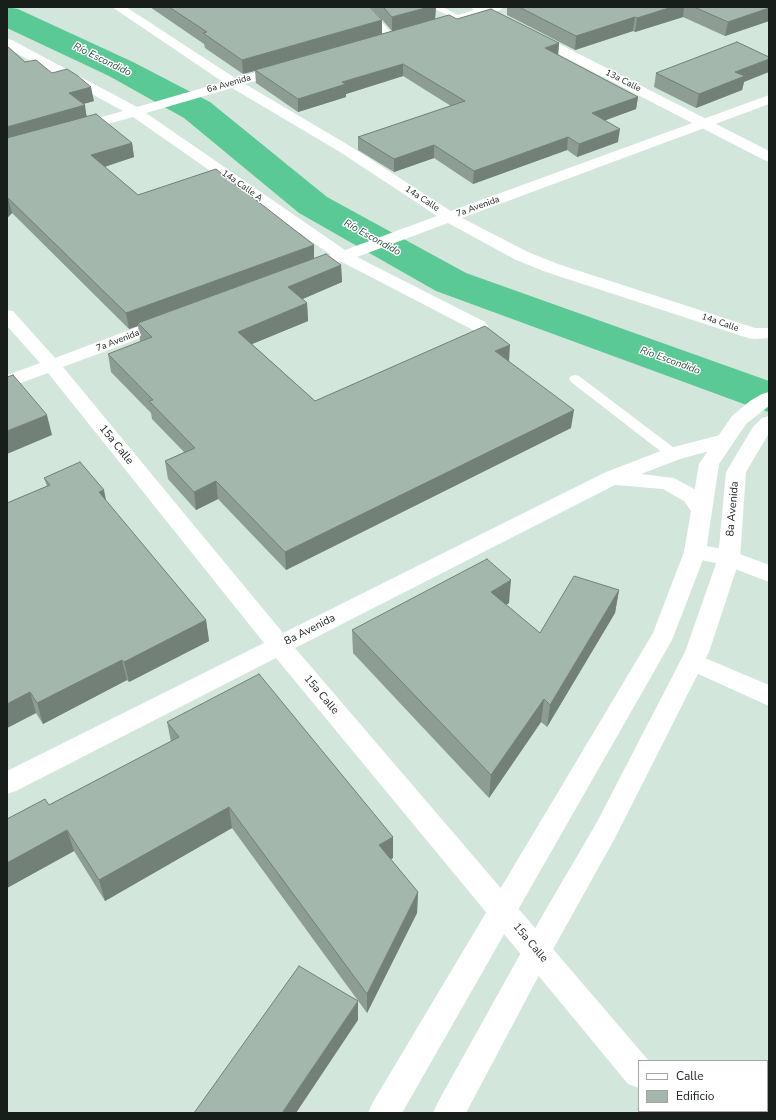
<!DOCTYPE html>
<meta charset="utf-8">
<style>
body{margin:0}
#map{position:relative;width:776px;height:1120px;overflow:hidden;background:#d3e6db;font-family:"Nunito Sans",sans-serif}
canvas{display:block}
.frame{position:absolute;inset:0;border:8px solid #181f1b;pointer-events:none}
.legend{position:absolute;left:638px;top:1060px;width:130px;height:52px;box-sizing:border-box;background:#fff;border:1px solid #a3a5a4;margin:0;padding:5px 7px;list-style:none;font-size:12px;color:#181f1b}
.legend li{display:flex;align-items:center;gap:8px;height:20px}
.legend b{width:20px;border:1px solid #a3a5a4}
</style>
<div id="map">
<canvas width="776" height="1120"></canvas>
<div class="frame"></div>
<ul class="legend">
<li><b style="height:5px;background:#fff"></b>Calle</li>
<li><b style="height:11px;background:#a4b7ac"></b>Edificio</li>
</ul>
</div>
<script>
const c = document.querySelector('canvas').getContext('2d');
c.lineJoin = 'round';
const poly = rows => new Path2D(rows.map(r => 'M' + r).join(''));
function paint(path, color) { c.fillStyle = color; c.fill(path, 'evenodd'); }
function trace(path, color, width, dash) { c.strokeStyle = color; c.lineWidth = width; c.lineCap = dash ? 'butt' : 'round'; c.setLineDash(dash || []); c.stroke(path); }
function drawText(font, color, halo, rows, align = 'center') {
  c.font = font + ' "Nunito Sans",sans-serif'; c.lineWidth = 3; c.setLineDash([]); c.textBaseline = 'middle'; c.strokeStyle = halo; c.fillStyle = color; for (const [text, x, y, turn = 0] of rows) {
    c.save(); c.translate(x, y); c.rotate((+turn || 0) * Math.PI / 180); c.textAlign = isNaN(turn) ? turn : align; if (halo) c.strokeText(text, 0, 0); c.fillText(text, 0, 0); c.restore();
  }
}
const river = poly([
 [7,7,18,9,133,62,210,102,327,197,466,273,769,381,769,412,752,407,436,291,299,213,184,118,109,76,7,28,7,7]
]);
const service = poly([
 [361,7,369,7,394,36,395,38,394,40,388,40,361,7],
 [431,7,442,7,464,18,463,20,457,20,431,7],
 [575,375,579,376,678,451,679,454,678,457,673,458,668,457,571,382,569,379,571,376,575,375]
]);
const minor = poly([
 [112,7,126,7,235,78,284,64,289,65,291,68,289,71,245,84,350,146,451,211,769,95,769,104,462,218,528,252,558,264,755,328,769,328,769,338,754,339,748,338,546,272,516,260,448,223,357,257,485,322,488,326,485,330,479,331,473,330,342,262,312,274,306,275,300,274,298,270,300,266,331,255,133,117,75,133,70,132,68,129,70,126,123,111,7,48,7,39,12,40,137,107,223,82,112,7],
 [232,88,340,152,437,216,345,250,146,113,232,88],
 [484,7,503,7,501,10,462,22,458,21,456,18,458,15,484,7],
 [7,310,13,311,55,358,161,318,167,317,173,318,176,322,173,326,63,367,283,633,606,472,666,449,724,434,731,435,734,440,731,445,680,459,641,474,674,478,698,491,711,509,707,514,700,516,693,514,684,501,663,489,615,485,295,648,649,1061,639,1061,639,1088,628,1084,276,658,16,791,7,794,7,771,264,643,48,373,7,388,7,375,40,363,7,326,7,310],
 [693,653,769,685,769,706,685,668,681,662,685,656,693,653],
 [769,1075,769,1108,767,1109,767,1076,769,1075],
 [655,1111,688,1111,689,1113,656,1113,655,1111],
 [726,1111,759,1111,758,1113,725,1113,726,1111]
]);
const tertiary = poly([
 [471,7,487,7,769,151,769,162,764,160,473,10,471,7],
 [695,544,729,550,769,565,769,582,725,565,687,557,684,552,687,547,695,544]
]);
const secondary = poly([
 [769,392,769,406,746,424,719,464,706,552,672,640,402,1113,368,1113,373,1102,653,633,684,552,699,464,732,416,750,401,762,394,769,392],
 [769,416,769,433,746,472,740,558,709,652,615,838,547,960,466,1113,433,1113,438,1102,527,942,597,822,685,652,718,558,726,472,753,427,762,418,769,416]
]);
const wall = poly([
 [150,7,370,7,382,20,382,34,392,31,371,7,436,7,435,19,457,19,559,43,558,55,638,97,636,109,605,120,618,142,577,157,567,150,473,184,434,158,394,172,358,150,358,137,451,106,403,76,346,94,346,97,298,112,256,83,255,71,243,74,205,48,204,44],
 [507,7,769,7,769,21,725,36,683,17,635,32,633,31,575,50,507,15],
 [7,46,25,62,52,73,94,101,83,104,87,117,132,143,134,157,105,167,138,195,314,245,314,258,341,265,342,282,302,299,307,303,308,321,252,344,315,401,509,362,571,428,286,570,218,499,196,510,168,479,165,461,184,452,152,419,151,413,111,372,108,354,141,341,140,341,138,326,129,329,12,213,7,218],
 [656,73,744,82,742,90,696,108,654,87],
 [44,478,106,501,206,620,209,641,129,682,127,680,43,724,36,713,7,728,7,503,47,486],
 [619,590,615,613,547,727,541,722,489,798,353,653,352,630,509,603,506,605,540,633],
 [167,722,393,858,390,859,418,892,417,913,367,1013,232,828,105,901,74,851,7,888,7,819,49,805,171,742]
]);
const shadedWall = poly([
 [429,7,436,7,435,19,392,32,392,17],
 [672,7,684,7,683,17,635,32,637,18],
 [769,8,769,21,725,36,728,22],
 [635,17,633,31,575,50,576,36],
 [382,20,382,35,243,74,242,60],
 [559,43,558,56,545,48],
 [769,59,769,72,744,82,742,90,696,108,699,94,735,72],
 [403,64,403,76,346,94,346,97,298,112,298,99,342,82],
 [91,87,94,101,72,107,69,93],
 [638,97,636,109,590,126,592,113],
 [85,105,87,120,7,142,7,127],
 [620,129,618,142,577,157,579,144],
 [568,137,567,150,473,184,474,171],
 [132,143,134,157,94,170,91,155],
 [434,145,434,158,394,172,394,159],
 [8,198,12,213,7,218,7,199],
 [314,245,314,261,138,323,138,326,129,329,126,313],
 [341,265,342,282,289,305,288,287],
 [307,303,308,321,240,349,238,332],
 [510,345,509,362,495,351],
 [574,410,571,428,286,570,285,552],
 [47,415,52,435,7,454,7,431],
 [216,481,218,499,196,510,194,492],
 [104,490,108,510,99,492],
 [511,580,509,603,489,616,491,592],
 [619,590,615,613,547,727,550,705],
 [206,620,209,641,129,682,124,662],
 [122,660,127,680,43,724,37,703],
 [30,692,36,713,7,728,7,704],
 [544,699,541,722,489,798,491,775],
 [229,807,232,828,105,901,99,880],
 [67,830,74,851,7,888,7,863],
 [393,837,393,858,379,866,379,845],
 [418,892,417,913,367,1013,367,994],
 [358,1001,358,1020,296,1113,282,1113]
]);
const building = poly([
 [169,7,370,7,382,20,242,60,203,33,207,32,169,7],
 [383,7,429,7,392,17,383,7],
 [519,7,672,7,637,18,635,17,576,36,519,7],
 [694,7,769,7,769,8,728,22,694,7],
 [491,9,559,43,545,48,638,97,592,113,620,129,579,144,568,137,474,171,434,145,394,159,358,137,465,101,403,64,342,82,346,84,298,99,255,70,449,15,457,19,491,9],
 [737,42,769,57,769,59,735,72,745,76,699,94,656,73,737,42],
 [7,46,25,62,36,60,52,73,67,69,78,76,91,87,69,93,85,105,7,127,7,46],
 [96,114,132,143,91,155,138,195,216,169,314,245,126,313,8,198,7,199,7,138,96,114],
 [326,254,341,265,288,287,307,303,238,332,315,401,485,326,510,345,495,351,574,410,285,552,216,481,194,492,165,461,195,448,149,401,153,400,108,354,152,337,138,323,326,254],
 [13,375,47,415,7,431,7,377,13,375],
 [80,462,104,490,99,492,206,620,124,662,122,660,37,703,30,692,7,704,7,503,50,485,44,478,80,462],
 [487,559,511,580,491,592,540,633,574,576,619,590,550,705,544,699,491,775,352,630,487,559],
 [259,674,393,837,379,845,418,892,367,994,229,807,99,880,67,830,7,863,7,819,45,799,49,805,179,737,167,722,259,674],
 [299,966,358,1001,282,1113,194,1113,299,966]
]);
const farStreetnames = [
 ["13a Calle",623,81,27],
 ["6a Avenida",229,84,-16],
 ["14a Calle A",242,186,35],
 ["14a Calle",422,199,33],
 ["7a Avenida",478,207,-20],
 ["14a Calle",720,323,19],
 ["7a Avenida",118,341,-21]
];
const farWaternames = [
 ["Río Escondido",102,60,26],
 ["Río Escondido",372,238,29],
 ["Río Escondido",670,361,20]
];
const streetNames = [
 ["15a Calle",116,445,51],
 ["8a Avenida",733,509,-85],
 ["8a Avenida",310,630,-27],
 ["15a Calle",321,695,50],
 ["15a Calle",530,943,50]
];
paint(river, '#5ac995');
paint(service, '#fff');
paint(minor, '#fff');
paint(tertiary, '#fff');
paint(secondary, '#fff');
paint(wall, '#8d9d94');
paint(shadedWall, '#738078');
paint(building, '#a4b7ac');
trace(building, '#738078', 1);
drawText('9px', '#181f1b', '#fff', farStreetnames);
drawText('italic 10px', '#214f39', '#fff', farWaternames);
drawText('11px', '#181f1b', '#fff', streetNames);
</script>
